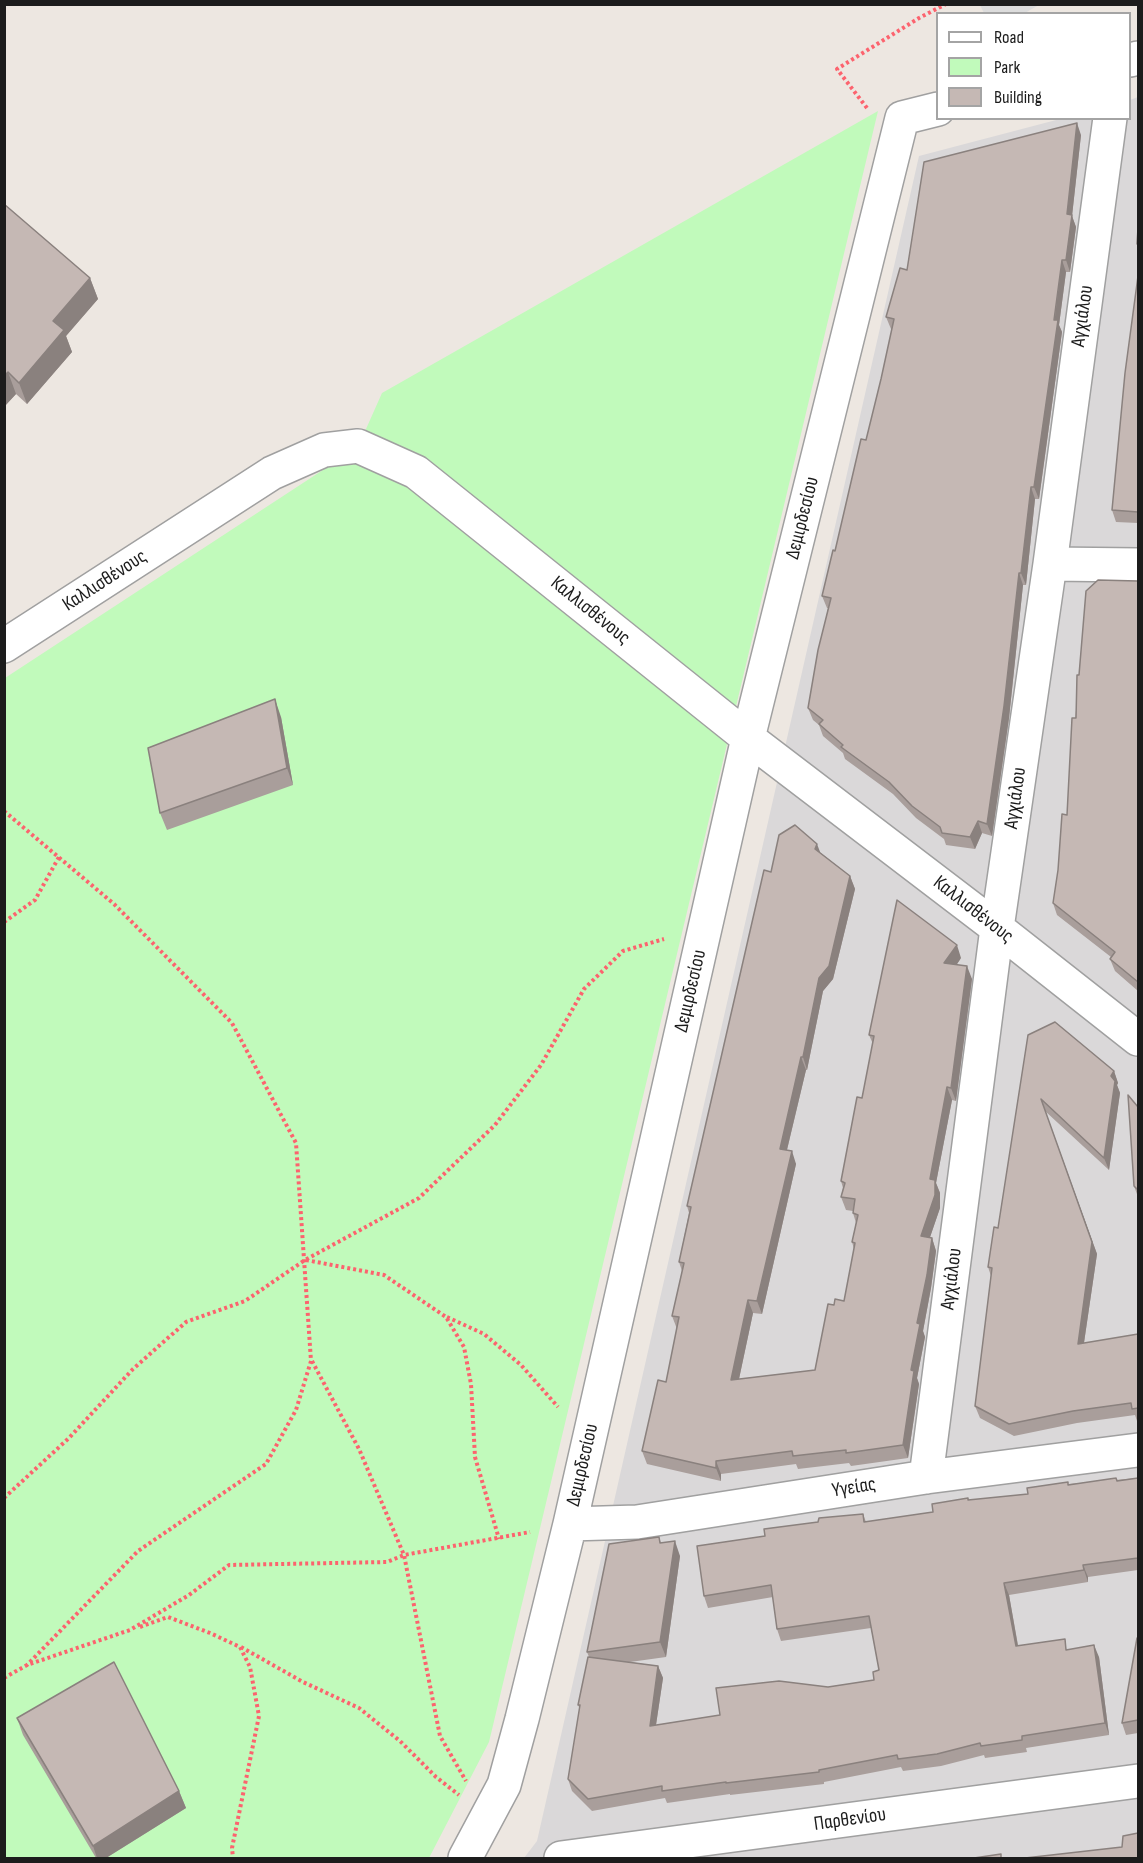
<!DOCTYPE html>
<meta charset="utf-8">
<style>
body{margin:0}
#map{position:relative;width:1143px;height:1863px;overflow:hidden;background:#ede7e1;font-family:"Sofia Sans Condensed",sans-serif}
canvas{display:block}
.frame{position:absolute;inset:0;border:6px solid #1c1c1c;pointer-events:none}
.legend{position:absolute;left:936px;top:12px;width:195px;height:108px;box-sizing:border-box;background:#fff;border:2px solid #a4a4a4;margin:0;padding:8px 10px;list-style:none;font-size:18px;color:#1c1c1c}
.legend li{display:flex;align-items:center;gap:12px;height:30px}
.legend b{width:30px;border:2px solid #a4a4a4}
</style>
<div id="map">
<canvas width="1143" height="1863"></canvas>
<div class="frame"></div>
<ul class="legend">
<li><b style="height:8px;background:#fff"></b>Road</li>
<li><b style="height:16px;background:#c1fabb"></b>Park</li>
<li><b style="height:16px;background:#c5b8b4"></b>Building</li>
</ul>
</div>
<script>
const c = document.querySelector('canvas').getContext('2d');
c.lineJoin = 'round';
function paint(path, color) { c.fillStyle = color; c.fill(path, 'evenodd'); }
const poly = rows => new Path2D(rows.map(r => 'M' + r).join(''));
function trace(path, color, width, dash) { c.strokeStyle = color; c.lineWidth = width; c.lineCap = dash ? 'butt' : 'round'; c.setLineDash(dash || []); c.stroke(path); }
function drawText(font, color, halo, rows, align = 'center') {
  c.font = font + ' "Sofia Sans Condensed",sans-serif'; c.lineWidth = 4.5; c.setLineDash([]); c.textBaseline = 'middle'; c.strokeStyle = halo; c.fillStyle = color; for (const [text, x, y, turn = 0] of rows) {
    c.save(); c.translate(x, y); c.rotate((+turn || 0) * Math.PI / 180); c.textAlign = isNaN(turn) ? turn : align; if (halo) c.strokeText(text, 0, 0); c.fillText(text, 0, 0); c.restore();
  }
}
const residential = poly([
 [1138,97,1138,1858,524,1858,537,1841,919,156,1060,119,1130,118,1130,100]
]);
const park = poly([
 [878,111,489,1742,429,1858,5,1858,5,678,358,447,382,393]
]);
const parking = poly([
 [980,5,1039,5,1023,14,984,13]
]);
const path = poly([
 [867,108,837,69,919,18,946,4],
 [4,811,114,904,232,1023,296,1143,311,1361,296,1410,266,1464,138,1551,27,1665],
 [4,922,35,900,59,857],
 [306,1260,384,1275,446,1317,464,1347,471,1384,475,1457,499,1539],
 [447,1317,484,1334,521,1365,558,1407],
 [312,1361,359,1449,404,1555,440,1736,466,1781],
 [4,1498,69,1438,133,1369,186,1322,245,1301,305,1260,419,1198,495,1125,541,1065,584,989,623,951,664,939],
 [140,1627,168,1617,210,1633,240,1647,250,1667,259,1716,232,1848,233,1858],
 [241,1647,303,1682,359,1708,400,1741,436,1777,459,1795],
 [4,1678,27,1665,130,1630,189,1595,229,1565,387,1562,404,1555,530,1532]
]);
const street = poly([
 [1130,60,1138,58],
 [1050,564,1138,565],
 [4,646,272,473,324,450,358,446,416,472,748,738,997,928,1138,1039],
 [926,1477,997,928,1050,564,1110,118],
 [570,1524,637,1522,926,1477,1138,1450],
 [465,1858,504,1785,522,1719,570,1524,748,738,902,118,938,109],
 [561,1858,1138,1781]
]);
const wall = poly([
 [1081,135,1072,216,1076,227,1070,272,1066,272,1059,325,1062,332,1039,499,1035,499,1026,585,1023,585,1009,718,992,836,982,833,975,849,946,845,944,839,916,818,893,794,845,759,843,753,823,736,819,725,813,720,808,708,828,608,827,608,822,596,866,440,881,379,892,330,891,329,886,317,907,270],
 [4,204,90,278,98,299,66,336,72,352,27,404,16,394,4,407],
 [1138,276,1138,523,1116,522,1112,510],
 [1138,581,1138,991,1115,971,1110,959,1111,957,1057,915,1053,903,1067,815,1079,675],
 [281,717,293,785,167,830,160,813],
 [821,853,850,876,855,889,833,979,823,991,807,1070,806,1070,787,1150,796,1164,762,1314,753,1313,739,1379,815,1370,834,1305,844,1301,854,1249,852,1242,856,1223,853,1213,853,1211,846,1210,841,1197,843,1188,841,1181,862,1098,873,1044,869,1035,961,958,957,964,972,979,956,1101,952,1100,936,1183,940,1193,940,1208,930,1237,932,1238,936,1251,931,1288,923,1331,925,1337,917,1378,919,1384,908,1458,851,1466,849,1463,798,1469,796,1464,721,1474,721,1481,647,1464,642,1451,666,1382,677,1329,672,1316,682,1271,679,1262,689,1213,687,1206,771,872],
 [1028,1035,1114,1071,1118,1083,1117,1085,1120,1093,1109,1170,1045,1111,1097,1254,1084,1343,1138,1334,1138,1421,1137,1421,1135,1415,1077,1423,1014,1436,980,1418,975,1406,991,1276,988,1267,998,1228],
 [1138,1107,1138,1197,1134,1186],
 [1138,1478,1138,1570,1088,1577,1088,1582,1009,1595,1018,1645,1068,1649,1099,1657,1109,1735,1026,1748,1027,1752,985,1758,984,1755,941,1766,903,1771,901,1767,824,1782,824,1784,730,1795,730,1794,667,1803,665,1798,592,1811,572,1791,568,1779,580,1709,578,1705,589,1657,587,1652,659,1537,661,1543,680,1556,666,1657,630,1662,658,1666,663,1678,656,1725,720,1715,828,1687,874,1680,879,1670,871,1628,781,1641,777,1629,773,1597,708,1608,704,1596,765,1536,818,1522,863,1514,866,1522,933,1512,969,1500,1028,1494,1069,1484],
 [1138,1638,1138,1733,1126,1735,1122,1723],
 [17,1718,179,1791,186,1808,106,1858,96,1858,23,1735]
]);
const shadedWall = poly([
 [1077,123,1081,135,1072,216,1076,227,1070,272,1066,260,1067,214],
 [1062,260,1066,272,1059,325,1062,332,1039,499,1034,487],
 [90,278,98,299,66,336,72,352,27,404,19,383,53,321],
 [8,372,16,394,4,407,4,376],
 [1031,487,1035,499,1026,585,1021,573],
 [1019,573,1023,585,1009,718,992,836,987,824],
 [275,699,281,717,293,785,287,768],
 [978,821,982,833,975,849,970,837],
 [817,844,822,857,815,849],
 [850,876,855,889,833,979,823,991,807,1070,803,1057,819,978],
 [957,945,961,958,949,976,944,963],
 [967,966,972,979,956,1101,951,1088],
 [801,1057,806,1070,784,1162,780,1149],
 [1114,1071,1118,1083,1117,1085,1120,1093,1109,1170,1104,1158,1111,1076],
 [947,1087,952,1100,936,1183,940,1193,940,1208,926,1249,921,1236,930,1179],
 [4,1088,6,1092,6,1260,4,1257],
 [1041,1099,1097,1254,1082,1356,1078,1344],
 [792,1151,796,1164,762,1314,757,1301],
 [932,1238,936,1251,931,1288,923,1331,925,1337,917,1378,919,1384,908,1458,903,1445,911,1370,917,1323],
 [748,1300,753,1313,736,1393,731,1380],
 [716,1461,721,1474,721,1481,716,1468],
 [675,1541,680,1556,666,1657,660,1642],
 [1083,1565,1088,1577,1088,1582,1084,1570],
 [1004,1583,1009,1595,1020,1658,1016,1646],
 [1094,1645,1099,1657,1109,1735,1105,1723],
 [658,1666,663,1678,654,1738,650,1726],
 [179,1791,186,1808,106,1858,97,1858,93,1846]
]);
const building = poly([
 [1077,123,1067,214,1072,215,1066,260,1062,260,1054,320,1058,320,1034,487,1031,487,1021,573,1019,573,1004,706,987,824,978,821,970,837,942,833,940,827,912,806,889,782,841,747,843,745,819,724,823,720,808,708,818,650,831,598,822,596,833,550,835,551,861,439,866,440,881,379,894,319,886,317,900,268,907,270,924,162,1077,123],
 [4,204,90,278,53,321,64,330,19,383,8,372,4,376,4,204],
 [1138,228,1138,244,1137,244,1138,228],
 [1138,276,1138,512,1112,510,1125,373,1138,276],
 [1098,580,1138,581,1138,982,1110,959,1115,952,1053,903,1058,870,1062,814,1067,815,1072,718,1076,718,1077,675,1079,675,1086,591,1098,580],
 [275,699,287,768,160,813,148,748,275,699],
 [795,825,817,844,815,849,850,876,829,966,819,978,803,1057,801,1057,780,1149,792,1151,757,1301,748,1300,731,1380,815,1370,828,1304,834,1305,835,1299,844,1301,855,1243,852,1242,858,1215,853,1213,855,1199,841,1197,845,1183,841,1181,857,1097,862,1098,874,1036,869,1035,897,900,957,945,944,963,967,966,951,1088,947,1087,930,1179,935,1180,935,1195,921,1236,932,1238,927,1275,917,1323,920,1324,911,1370,914,1371,903,1445,846,1453,846,1450,793,1456,792,1451,716,1461,716,1468,642,1451,658,1380,666,1382,679,1317,672,1316,684,1263,679,1262,691,1207,687,1206,764,870,771,872,779,835,795,825],
 [1055,1022,1114,1071,1111,1076,1115,1081,1104,1158,1041,1099,1092,1242,1078,1344,1138,1334,1138,1408,1132,1409,1131,1403,1073,1411,1009,1424,975,1406,992,1268,988,1267,994,1227,998,1228,1028,1035,1055,1022],
 [1128,1095,1138,1107,1138,1190,1134,1186,1128,1095],
 [1116,1478,1117,1481,1138,1478,1138,1558,1083,1565,1084,1570,1004,1583,1016,1646,1065,1639,1066,1650,1094,1645,1105,1723,1022,1736,1022,1740,981,1746,980,1743,937,1754,898,1759,897,1755,819,1770,819,1772,726,1783,726,1782,662,1791,662,1786,588,1799,568,1779,580,1705,578,1705,588,1657,658,1666,650,1726,720,1715,716,1688,779,1681,828,1687,874,1680,873,1672,879,1670,869,1616,777,1629,771,1585,704,1596,697,1546,765,1536,764,1529,818,1522,819,1518,863,1514,864,1522,933,1512,932,1504,968,1498,968,1500,1028,1494,1027,1488,1068,1482,1068,1485,1116,1478],
 [659,1537,660,1543,675,1541,660,1642,587,1652,609,1544,659,1537],
 [1137,1638,1138,1638,1138,1720,1122,1723,1137,1638],
 [114,1662,179,1791,93,1846,17,1718,114,1662],
 [1138,1833,1138,1858,1025,1858,1122,1847,1123,1836,1138,1833],
 [1001,1854,1001,1858,974,1858,1001,1854]
]);
const streetNames = [
 ["Αγχιάλου",1083,316,-82],
 ["Δεμιρδεσίου",803,518,-76],
 ["Καλλισθένους",105,581,-33],
 ["Καλλισθένους",590,611,39],
 ["Αγχιάλου",1016,798,-82],
 ["Καλλισθένους",973,910,38],
 ["Δεμιρδεσίου",691,991,-77],
 ["Αγχιάλου",952,1279,-83],
 ["Δεμιρδεσίου",583,1465,-77],
 ["Υγείας",854,1488,-9],
 ["Παρθενίου",850,1820,-8]
];
paint(residential, '#dad8d9');
paint(park, '#c1fabb');
paint(parking, '#dcdcdc');
trace(street, '#a0a0a0', 36);
trace(path, '#fc636e', 4, [3, 3]);
trace(street, '#fff', 33);
paint(wall, '#a99e9b');
paint(shadedWall, '#8a817e');
paint(building, '#c5b8b4');
trace(building, '#8a817e', 1.5);
drawText('20px', '#1c1c1c', '#fff', streetNames);
</script>
